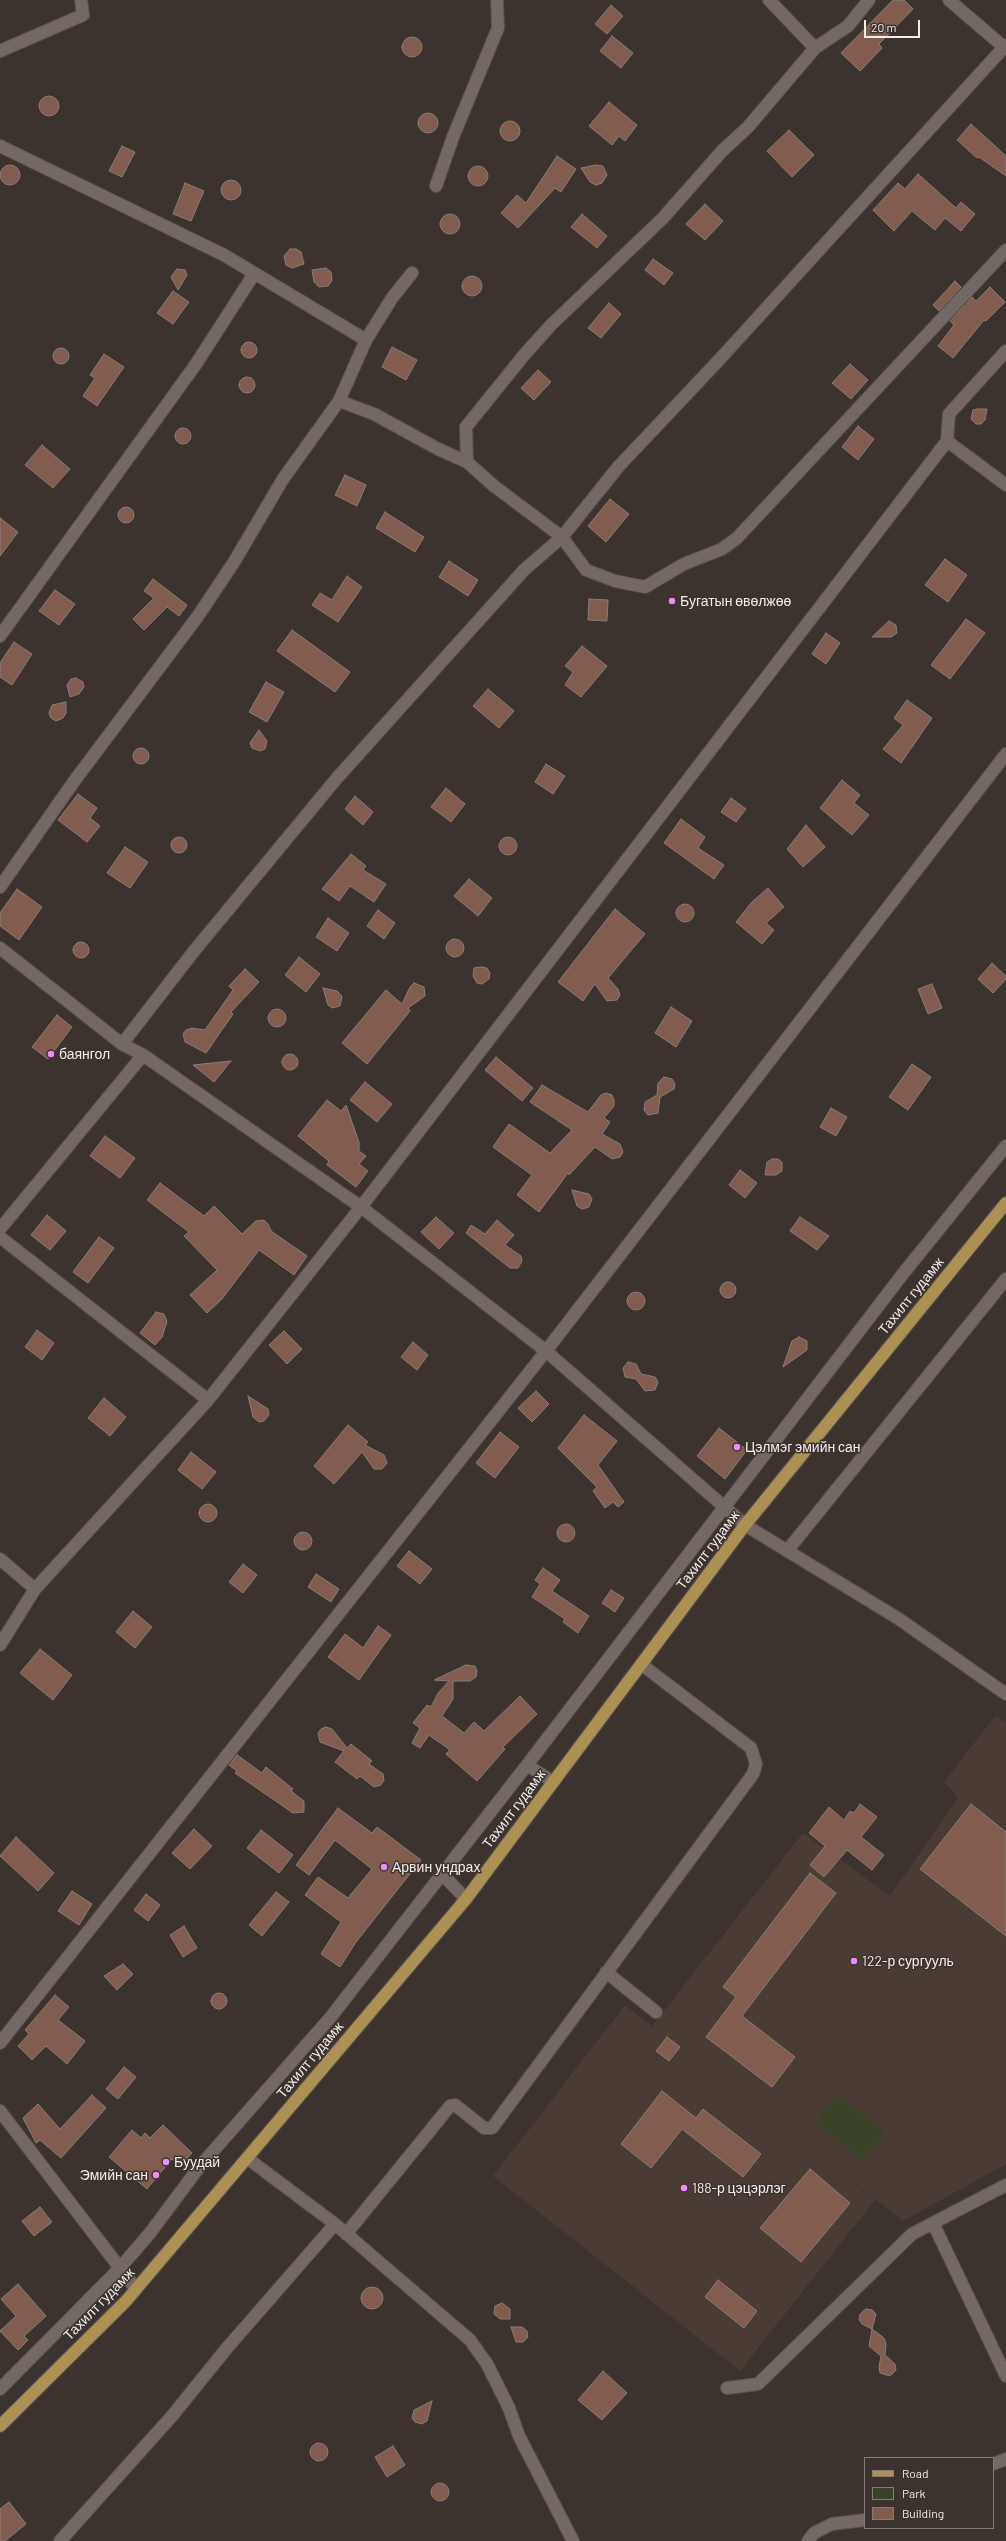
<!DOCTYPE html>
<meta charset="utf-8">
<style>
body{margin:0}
#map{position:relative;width:1006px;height:2541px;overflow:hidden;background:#3c322e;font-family:Barlow,sans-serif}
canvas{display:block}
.legend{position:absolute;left:864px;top:2457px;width:130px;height:72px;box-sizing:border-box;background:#3c322e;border:1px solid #857c79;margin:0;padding:5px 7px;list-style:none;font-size:12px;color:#f3ecea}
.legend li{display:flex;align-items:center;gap:8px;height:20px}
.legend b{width:20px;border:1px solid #857c79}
.scale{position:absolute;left:864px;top:20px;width:56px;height:18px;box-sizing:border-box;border:2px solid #f3ecea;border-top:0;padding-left:5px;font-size:12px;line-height:14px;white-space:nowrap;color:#f3ecea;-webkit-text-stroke:3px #3c322e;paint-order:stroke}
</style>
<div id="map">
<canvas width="1006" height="2541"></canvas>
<ul class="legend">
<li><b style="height:5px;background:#ad9153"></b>Road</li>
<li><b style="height:11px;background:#394327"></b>Park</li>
<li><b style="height:11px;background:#825c4e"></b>Building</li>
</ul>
<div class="scale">20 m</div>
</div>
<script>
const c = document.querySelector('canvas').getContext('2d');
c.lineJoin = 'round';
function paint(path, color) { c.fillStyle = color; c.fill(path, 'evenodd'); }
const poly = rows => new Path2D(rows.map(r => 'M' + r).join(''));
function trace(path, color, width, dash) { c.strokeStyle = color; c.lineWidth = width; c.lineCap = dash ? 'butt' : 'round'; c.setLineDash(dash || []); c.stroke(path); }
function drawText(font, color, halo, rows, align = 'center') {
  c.font = font + ' Barlow,sans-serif'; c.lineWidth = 3; c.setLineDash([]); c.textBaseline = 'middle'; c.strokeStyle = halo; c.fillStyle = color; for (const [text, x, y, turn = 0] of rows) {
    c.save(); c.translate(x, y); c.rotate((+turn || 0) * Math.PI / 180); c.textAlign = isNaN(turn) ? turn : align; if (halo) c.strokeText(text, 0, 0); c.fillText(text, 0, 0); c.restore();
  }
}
const built = poly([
 [996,1715,1006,1723,1006,2164,903,2221,718,2077,875,2200,740,2371,493,2176,625,2005,652,2026,803,1833,890,1896,958,1798,944,1782]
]);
const green = poly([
 [837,2095,885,2132,863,2160,816,2123]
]);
const building = poly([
 [893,0,904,0,913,9,879,44,882,48,860,71,841,53,893,0],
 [611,5,623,16,607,34,595,24,611,5],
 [612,36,633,53,621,68,600,51,612,36],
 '402 47a10 10 0 1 1 20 0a10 10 0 1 1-20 0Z',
 '39 106a10 10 0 1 1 20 0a10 10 0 1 1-20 0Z',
 [609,102,637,125,625,141,619,136,612,145,589,126,609,102],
 '418 123a10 10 0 1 1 20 0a10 10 0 1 1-20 0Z',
 '500 131a10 10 0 1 1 20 0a10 10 0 1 1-20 0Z',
 [971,124,1006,156,1006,176,979,157,977,158,957,140,971,124],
 [789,130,814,155,792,177,767,151,789,130],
 [122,146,135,152,122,177,109,171,122,146],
 [557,156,576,169,561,192,555,188,518,228,501,213,517,195,526,203,557,156],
 [596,165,603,166,607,175,602,183,596,185,590,182,581,168,596,165],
 '0 175a10 10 0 1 1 20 0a10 10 0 1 1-20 0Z',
 '468 176a10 10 0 1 1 20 0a10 10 0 1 1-20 0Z',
 [918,174,956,208,961,202,975,214,961,231,945,218,935,230,912,211,894,231,873,210,898,183,905,189,918,174],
 '221 190a10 10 0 1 1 20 0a10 10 0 1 1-20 0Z',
 [185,183,204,191,191,221,173,214,185,183],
 [705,204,723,221,705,240,686,224,705,204],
 [582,214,607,236,597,248,571,227,582,214],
 '440 224a10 10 0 1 1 20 0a10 10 0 1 1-20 0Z',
 [290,249,296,249,301,252,304,264,292,268,286,265,284,256,290,249],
 [653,259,673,273,664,285,645,270,653,259],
 [326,268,331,272,332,281,328,286,319,287,314,282,312,270,326,268],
 [177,269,185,270,187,275,178,290,171,277,177,269],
 '462 286a10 10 0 1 1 20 0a10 10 0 1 1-20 0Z',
 [955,281,961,287,939,311,933,305,955,281],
 [990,287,1005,302,986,321,984,320,953,358,938,346,954,325,950,321,972,297,976,301,990,287],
 [173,291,189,302,173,324,157,313,173,291],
 [609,303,621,314,601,338,588,328,609,303],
 '241 350a8 8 0 1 1 16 0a8 8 0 1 1-16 0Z',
 [392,347,417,360,406,380,382,367,392,347],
 '53 356a8 8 0 1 1 16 0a8 8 0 1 1-16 0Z',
 [104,354,124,367,97,406,83,396,95,378,90,375,104,354],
 [850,364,868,380,851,399,832,383,850,364],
 [538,370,551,382,534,400,521,388,538,370],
 '239 385a8 8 0 1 1 16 0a8 8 0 1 1-16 0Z',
 [978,409,987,409,985,420,981,424,976,424,971,419,973,410,978,409],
 [858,426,874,439,858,460,842,447,858,426],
 '175 436a8 8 0 1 1 16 0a8 8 0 1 1-16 0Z',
 [42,445,70,469,53,488,25,465,42,445],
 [345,475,366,485,357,506,335,495,345,475],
 [610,499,629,514,606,542,588,526,610,499],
 '118 515a8 8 0 1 1 16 0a8 8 0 1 1-16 0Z',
 [385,512,424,537,415,552,376,528,385,512],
 [0,518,18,532,0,556,0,518],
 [945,559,967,575,948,602,925,585,945,559],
 [449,561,478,580,468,596,439,577,449,561],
 [347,576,362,587,338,622,312,605,320,593,332,600,347,576],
 [153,579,187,605,179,616,167,607,144,630,133,619,154,598,144,591,153,579],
 [55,590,75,604,59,625,39,611,55,590],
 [589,599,608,600,607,621,588,620,589,599],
 [966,619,985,633,950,679,931,665,966,619],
 [889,621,896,625,897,633,891,637,872,637,889,621],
 [292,630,350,672,335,692,277,651,292,630],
 [826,633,840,643,826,664,812,654,826,633],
 [14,642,32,654,12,685,0,677,0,663,14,642],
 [582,646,607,666,581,697,565,685,573,672,565,666,582,646],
 [76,678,83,682,84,687,79,694,70,697,67,685,71,679,76,678],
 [266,682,284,692,267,722,249,712,266,682],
 [488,689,514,711,499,728,473,706,488,689],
 [907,700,932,718,901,763,883,749,903,725,894,718,907,700],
 [66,702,66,713,63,718,56,721,51,718,49,713,52,705,66,702],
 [259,730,267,741,265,749,260,751,252,748,250,743,259,730],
 '133 756a8 8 0 1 1 16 0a8 8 0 1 1-16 0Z',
 [546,764,565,776,553,794,535,782,546,764],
 [842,780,860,795,854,803,869,815,852,835,820,808,842,780],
 [446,788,465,804,451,822,431,807,446,788],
 [78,794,97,808,90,818,100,826,87,842,58,820,78,794],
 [355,796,373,812,363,825,345,809,355,796],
 [731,798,746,809,736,822,721,812,731,798],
 [681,819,705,837,698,848,724,865,714,879,664,843,681,819],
 [806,825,825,847,803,867,787,849,806,825],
 '171 845a8 8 0 1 1 16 0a8 8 0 1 1-16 0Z',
 '499 846a9 9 0 1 1 18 0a9 9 0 1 1-18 0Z',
 [125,847,148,862,130,888,107,873,125,847],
 [351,854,366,866,363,870,386,884,374,902,350,886,339,901,322,889,351,854],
 [469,879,492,898,478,916,454,896,469,879],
 [768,888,784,907,766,923,774,930,762,944,736,922,752,902,768,888],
 [17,889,42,907,19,940,0,926,0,913,17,889],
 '676 913a9 9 0 1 1 18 0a9 9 0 1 1-18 0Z',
 [615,909,645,934,608,978,618,989,620,995,617,1000,607,1001,595,984,583,1001,558,982,615,909],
 [378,910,395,923,384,939,367,926,378,910],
 [328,918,349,933,337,951,316,937,328,918],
 '446 948a9 9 0 1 1 18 0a9 9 0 1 1-18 0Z',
 '73 950a8 8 0 1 1 16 0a8 8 0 1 1-16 0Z',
 [299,957,320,974,306,992,285,975,299,957],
 [992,963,1006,976,1006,979,993,993,978,979,992,963],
 [482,967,487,968,490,973,489,979,482,984,477,983,473,976,474,968,482,967],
 [245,969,259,982,231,1012,233,1014,206,1053,185,1042,183,1034,186,1030,192,1028,205,1030,233,990,229,986,245,969],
 [414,983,424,987,425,996,408,1008,410,1011,367,1064,342,1043,386,990,402,1004,410,987,414,983],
 [932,984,942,1008,928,1014,918,989,932,984],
 [323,988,337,991,342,996,340,1006,332,1008,328,1005,323,988],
 [671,1007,692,1021,676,1047,655,1033,671,1007],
 '268 1018a9 9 0 1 1 18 0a9 9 0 1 1-18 0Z',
 [57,1015,72,1027,48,1059,32,1047,57,1015],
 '282 1062a8 8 0 1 1 16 0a8 8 0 1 1-16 0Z',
 [496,1057,533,1088,522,1101,485,1070,496,1057],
 [231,1061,214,1082,193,1065,231,1061],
 [912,1064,931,1077,908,1110,889,1097,912,1064],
 [664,1077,672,1079,675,1084,674,1089,660,1097,658,1113,648,1115,644,1110,645,1102,657,1095,658,1083,664,1077],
 [365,1082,392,1104,377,1122,350,1100,365,1082],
 [542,1085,588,1112,601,1095,606,1093,612,1095,614,1100,614,1106,604,1118,610,1122,602,1134,620,1144,623,1152,620,1157,612,1159,595,1147,569,1175,568,1173,539,1212,517,1195,532,1175,493,1147,509,1124,550,1153,572,1130,530,1102,542,1085],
 [327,1100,341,1111,346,1105,359,1142,359,1151,366,1156,359,1164,368,1171,356,1187,327,1165,329,1161,298,1136,327,1100],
 [831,1108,847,1117,836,1136,820,1127,831,1108],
 [105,1136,135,1158,120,1178,90,1156,105,1136],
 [772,1159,778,1159,782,1162,782,1171,776,1175,765,1175,767,1162,772,1159],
 [740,1170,757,1183,745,1198,729,1185,740,1170],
 [160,1183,204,1216,214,1206,242,1234,256,1221,264,1220,268,1224,271,1231,307,1256,294,1275,259,1250,222,1299,207,1313,190,1295,217,1270,184,1236,189,1232,147,1200,160,1183],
 [572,1190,589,1194,592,1199,589,1207,582,1209,577,1206,572,1190],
 [47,1215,66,1231,50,1250,31,1235,47,1215],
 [436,1217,454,1233,439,1249,421,1232,436,1217],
 [800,1217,829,1236,817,1250,790,1231,800,1217],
 [497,1220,514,1235,505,1245,521,1256,522,1261,518,1268,510,1268,466,1233,471,1225,485,1234,497,1220],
 [99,1237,114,1248,88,1283,73,1272,99,1237],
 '720 1290a8 8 0 1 1 16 0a8 8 0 1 1-16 0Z',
 '627 1301a9 9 0 1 1 18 0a9 9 0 1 1-18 0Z',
 [156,1312,164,1314,167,1322,162,1337,155,1345,140,1333,156,1312],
 [37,1330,54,1343,42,1360,25,1347,37,1330],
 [284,1331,302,1349,287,1364,269,1345,284,1331],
 [799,1337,807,1341,807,1350,783,1367,792,1341,799,1337],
 [413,1342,428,1355,417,1370,401,1357,413,1342],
 [628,1362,636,1364,641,1374,655,1377,658,1382,655,1390,645,1391,636,1379,625,1377,623,1368,628,1362],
 [536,1391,549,1404,532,1422,518,1408,536,1391],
 [248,1396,268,1409,269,1415,264,1421,259,1422,253,1417,248,1396],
 [104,1398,126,1417,110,1436,88,1418,104,1398],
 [584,1415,617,1441,598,1465,624,1502,618,1507,613,1502,605,1508,593,1491,597,1487,558,1448,584,1415],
 [348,1425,368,1442,365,1445,384,1455,387,1463,382,1469,374,1469,362,1452,334,1484,314,1466,348,1425],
 [719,1428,747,1450,725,1479,697,1456,719,1428],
 [500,1432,519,1447,495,1478,476,1463,500,1432],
 [191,1452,216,1472,202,1489,178,1470,191,1452],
 '199 1513a9 9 0 1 1 18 0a9 9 0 1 1-18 0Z',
 '557 1533a9 9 0 1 1 18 0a9 9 0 1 1-18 0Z',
 '294 1541a9 9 0 1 1 18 0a9 9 0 1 1-18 0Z',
 [409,1551,432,1569,420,1584,397,1566,409,1551],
 [243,1564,257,1575,243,1593,229,1582,243,1564],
 [543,1568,560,1580,552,1591,589,1616,578,1633,563,1622,565,1619,532,1597,540,1584,535,1580,543,1568],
 [316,1574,339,1589,331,1602,308,1587,316,1574],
 [611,1590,624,1598,615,1612,602,1603,611,1590],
 [133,1611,152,1627,135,1648,116,1632,133,1611],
 [378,1626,391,1635,359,1680,328,1657,345,1634,363,1648,378,1626],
 [40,1649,72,1675,53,1700,20,1673,40,1649],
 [466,1665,475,1666,477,1671,476,1677,470,1681,453,1681,453,1699,442,1716,464,1733,474,1722,484,1731,520,1696,537,1714,503,1747,505,1749,477,1781,446,1754,450,1750,429,1735,420,1748,412,1743,420,1728,413,1723,427,1705,431,1707,438,1693,449,1681,434,1680,466,1665],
 [326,1727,332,1729,347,1748,351,1744,372,1761,369,1764,383,1774,384,1780,381,1785,374,1787,360,1776,357,1779,335,1762,344,1751,320,1742,318,1733,321,1729,326,1727],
 [237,1755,262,1773,266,1767,293,1789,291,1791,304,1801,304,1812,293,1813,235,1773,237,1771,229,1765,237,1755],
 [860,1804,877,1817,861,1837,884,1855,872,1870,847,1850,824,1877,810,1865,825,1846,809,1833,829,1807,844,1820,850,1811,854,1813,860,1804],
 [971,1804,1006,1832,1006,1936,920,1869,971,1804],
 [338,1808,372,1833,377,1827,421,1860,356,1942,340,1967,321,1954,341,1922,305,1895,318,1877,348,1898,372,1869,335,1840,309,1875,296,1865,338,1808],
 [194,1829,212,1846,190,1869,172,1853,194,1829],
 [261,1830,293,1855,279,1873,247,1848,261,1830],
 [16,1837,54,1873,38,1891,0,1856,16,1837],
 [810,1873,836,1893,742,2016,795,2057,772,2087,706,2037,736,1997,723,1987,810,1873],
 [72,1891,92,1904,79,1925,58,1911,72,1891],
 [276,1892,289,1902,262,1936,249,1925,276,1892],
 [146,1894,160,1905,148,1921,134,1910,146,1894],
 [184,1926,197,1948,183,1957,170,1935,184,1926],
 [123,1964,133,1974,117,1990,104,1976,123,1964],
 '211 2001a8 8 0 1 1 16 0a8 8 0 1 1-16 0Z',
 [55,1995,69,2007,58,2020,85,2041,67,2064,46,2046,32,2060,18,2046,29,2034,25,2030,55,1995],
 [667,2037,680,2047,669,2061,656,2051,667,2037],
 [124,2067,136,2077,118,2099,106,2089,124,2067],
 [662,2091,696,2118,703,2109,761,2154,743,2177,682,2129,651,2168,621,2144,662,2091],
 [92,2095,106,2108,61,2158,40,2140,36,2143,23,2118,38,2104,60,2129,92,2095],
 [163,2125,192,2153,180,2166,172,2159,147,2189,109,2157,132,2130,141,2138,145,2133,150,2138,163,2125],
 [810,2169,850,2203,801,2262,760,2228,810,2169],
 [40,2207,52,2222,34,2236,22,2221,40,2207],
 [718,2280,757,2311,744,2328,705,2297,718,2280],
 [18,2284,46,2316,24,2336,28,2340,18,2350,0,2331,16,2316,1,2299,18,2284],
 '361 2298a11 11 0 1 1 22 0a11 11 0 1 1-22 0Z',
 [502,2303,510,2309,510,2319,500,2319,494,2314,495,2306,502,2303],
 [866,2309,872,2310,876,2314,872,2329,862,2324,859,2320,860,2314,866,2309],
 [511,2327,522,2327,527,2331,528,2337,523,2342,516,2342,511,2327],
 [872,2329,884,2338,886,2344,885,2355,895,2364,896,2370,890,2376,880,2373,879,2367,881,2356,869,2346,872,2329],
 [603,2371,627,2393,602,2420,578,2400,603,2371],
 [432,2401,427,2421,422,2424,415,2422,412,2418,414,2410,432,2401],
 '310 2452a9 9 0 1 1 18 0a9 9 0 1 1-18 0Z',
 [393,2446,405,2465,387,2477,375,2457,393,2446],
 '431 2492a9 9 0 1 1 18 0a9 9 0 1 1-18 0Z',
 [9,2502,26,2524,5,2541,0,2541,0,2509,9,2502]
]);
const minor = poly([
 [769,0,815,48],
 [949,0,1006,49],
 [0,51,83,15,81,0],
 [0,146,224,255,366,340,339,401,374,414,438,449,467,462,494,486,562,537,619,466,719,360,1006,45],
 [436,186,453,137,498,28,497,0],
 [366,340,392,298,412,273],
 [947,441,1006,485],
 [467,462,466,427,524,355,551,325,663,218,722,151,748,127,815,48,848,26,869,0],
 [0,636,196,364,254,274],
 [0,887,75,780,198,616,234,562,283,479,339,401],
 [0,948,122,1044,143,1055,361,1207,546,1351,745,1525,899,1619,1006,1694],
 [122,1044,194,951,337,778,524,570,562,537,586,570,615,581,645,587,684,564,722,549,737,538,1006,250],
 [0,1229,143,1055],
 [0,1237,208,1400],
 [787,1551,1006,1279],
 [0,1559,35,1589],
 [0,1645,35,1589,208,1400,361,1207,947,441,949,414,1006,351],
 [527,1765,553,1782],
 [442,1874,466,1899],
 [606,1972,656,2012],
 [0,2043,546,1351,1006,754],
 [0,2111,136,2289],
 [247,2158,335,2224,470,2340,487,2364,509,2408,519,2436,573,2541],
 [933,2223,1006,2376],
 [346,2234,450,2106,455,2105,484,2128,492,2128,753,1774,756,1764,751,1748,641,1664],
 [727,2388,758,2384,912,2234,1006,2185],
 [0,2389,119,2269,150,2233,200,2166,330,2018,527,1765,902,1275,1006,1146],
 [993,2464,1006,2459],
 [60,2541,172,2416,227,2348,335,2224],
 [808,2541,814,2533,832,2524,865,2520]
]);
const major = poly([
 [0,2426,126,2301,466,1899,745,1525,1006,1203]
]);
const markers = [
 [672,601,4,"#ec8cfb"],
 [51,1054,4,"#ec8cfb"],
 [737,1447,4,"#ec8cfb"],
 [384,1867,4,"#ec8cfb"],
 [854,1961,4,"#ec8cfb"],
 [166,2162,4,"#ec8cfb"],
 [156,2175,4,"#ec8cfb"],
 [684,2188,4,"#ec8cfb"]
];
const poiNames = [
 ["Бугатын өвөлжөө",680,601],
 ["баянгол",59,1054],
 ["Цэлмэг эмийн сан",745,1447],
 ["Арвин ундрах",392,1867],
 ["122-р сургууль",862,1961],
 ["Буудай",174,2162],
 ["Эмийн сан",148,2175,"right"],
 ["188-р цэцэрлэг",692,2188]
];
const streetNames = [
 ["Тахилт гудамж",911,1296,-51],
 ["Тахилт гудамж",708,1550,-53],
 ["Тахилт гудамж",514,1809,-53],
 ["Тахилт гудамж",310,2060,-50],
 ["Тахилт гудамж",99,2304,-46]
];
paint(built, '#4b3b35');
paint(green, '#394327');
paint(building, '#825c4e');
trace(building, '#897d79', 1);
trace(minor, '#58504d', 14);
trace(major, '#58504d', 14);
trace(minor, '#736864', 12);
trace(major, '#ad9153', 12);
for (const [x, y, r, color] of markers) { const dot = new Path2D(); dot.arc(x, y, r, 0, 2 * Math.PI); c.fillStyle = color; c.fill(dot); trace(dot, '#3c322e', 1.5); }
drawText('14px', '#f3ecea', '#3c322e', poiNames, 'left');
drawText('14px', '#f3ecea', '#3c322e', streetNames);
</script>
